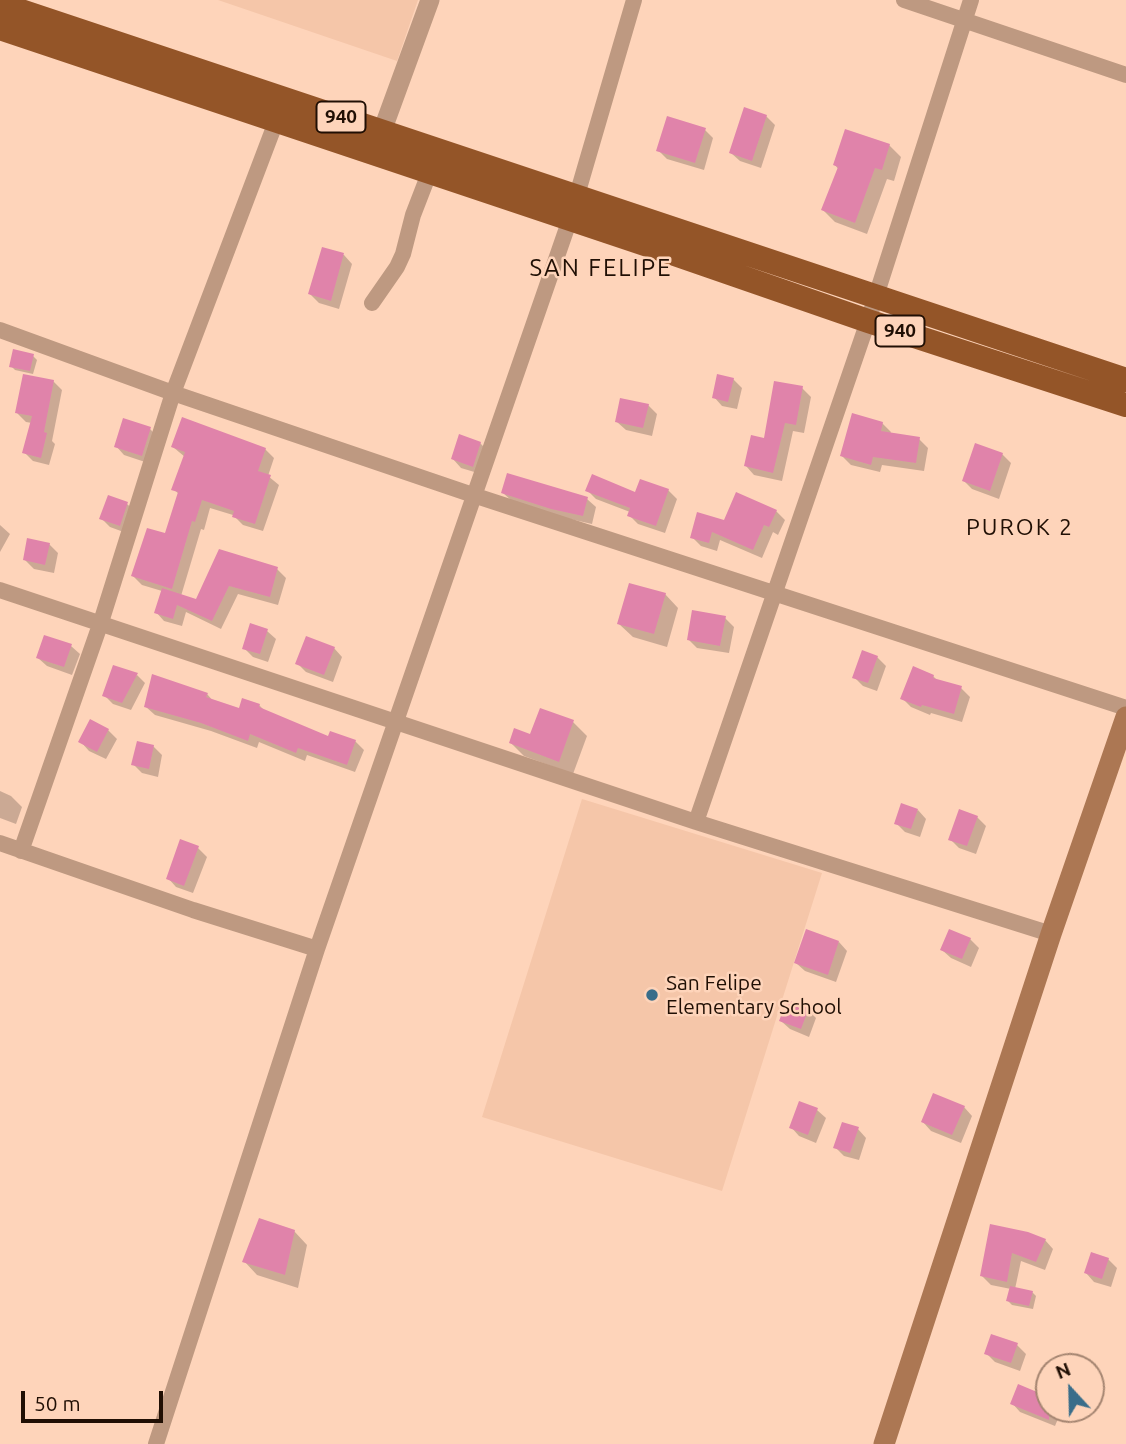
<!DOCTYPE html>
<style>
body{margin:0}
#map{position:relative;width:1126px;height:1444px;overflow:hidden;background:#fed4ba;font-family:Ubuntu,sans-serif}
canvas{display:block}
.north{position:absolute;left:1035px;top:1353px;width:70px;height:70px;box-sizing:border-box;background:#fed4ba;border:2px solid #a58571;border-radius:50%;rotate:338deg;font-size:19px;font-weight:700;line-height:28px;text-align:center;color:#200f04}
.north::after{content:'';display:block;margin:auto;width:24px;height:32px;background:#396d8a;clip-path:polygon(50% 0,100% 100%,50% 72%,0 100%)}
.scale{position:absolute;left:21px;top:1391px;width:142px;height:32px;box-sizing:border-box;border:4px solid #200f04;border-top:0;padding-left:9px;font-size:21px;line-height:24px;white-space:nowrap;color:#200f04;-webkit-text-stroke:5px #fed4ba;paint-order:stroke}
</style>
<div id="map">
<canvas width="1126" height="1444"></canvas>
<div class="north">N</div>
<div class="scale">50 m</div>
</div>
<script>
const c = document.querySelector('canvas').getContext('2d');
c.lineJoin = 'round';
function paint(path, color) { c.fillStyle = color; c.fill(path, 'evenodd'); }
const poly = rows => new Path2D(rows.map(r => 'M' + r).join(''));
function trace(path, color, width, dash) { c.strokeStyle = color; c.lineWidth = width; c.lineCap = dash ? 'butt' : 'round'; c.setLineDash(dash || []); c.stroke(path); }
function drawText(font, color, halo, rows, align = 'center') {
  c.font = font + ' Ubuntu,sans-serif'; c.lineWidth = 5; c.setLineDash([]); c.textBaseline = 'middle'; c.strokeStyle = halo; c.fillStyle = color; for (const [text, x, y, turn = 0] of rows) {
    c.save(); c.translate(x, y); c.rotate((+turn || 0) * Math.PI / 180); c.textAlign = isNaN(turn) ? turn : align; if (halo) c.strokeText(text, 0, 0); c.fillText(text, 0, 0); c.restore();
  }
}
const built = poly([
 [218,0,418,0,397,61],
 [582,799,822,873,722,1191,482,1117]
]);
const shadow = poly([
 [766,116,775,125,761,168,740,161,731,153],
 [705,130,713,138,704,170,667,159,658,150],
 [889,145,901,157,894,181,887,179,867,234,835,222,823,210,839,170,835,165],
 [323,249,344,255,352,264,339,309,319,303,310,294],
 [33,356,37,360,33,374,15,370,11,366],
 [733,379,742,388,737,409,722,406,714,397],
 [53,381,62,390,52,441,55,444,49,465,33,461,24,452,32,423,26,422,17,413],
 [802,388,811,397,804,433,793,431,782,481,754,475,746,466],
 [648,405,657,414,652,436,626,430,617,422],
 [882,423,891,432,890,434,919,439,928,448,924,471,882,465,880,472,851,465,842,456],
 [150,429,159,438,151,464,124,455,116,446],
 [480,443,489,452,481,474,461,468,453,459],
 [173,447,265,449,274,458,268,476,279,485,263,531,243,525,233,515,210,508,204,530,201,529,181,596,197,601,220,551,277,569,286,578,278,605,238,594,221,629,186,612,182,626,164,621,156,612,162,591,142,585,133,576,166,536,179,494,173,489,185,457],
 [1002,454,1011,463,999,499,972,489,964,481],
 [587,490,636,494,668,490,677,499,665,533,638,524,629,515,630,512,596,499],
 [503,493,587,499,596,507,592,524,561,517,512,501],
 [127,504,136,512,129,534,110,527,101,518],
 [776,511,785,520,778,535,773,532,762,558,720,540,717,551,701,546,692,537,725,522],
 [0,525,10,534,0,552],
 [49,544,58,553,54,573,34,569,25,560],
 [665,594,678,608,667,647,633,637,619,624],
 [725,618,734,627,729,653,697,648,688,639],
 [267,631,276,639,268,662,253,657,244,648],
 [71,646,80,654,72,675,47,666,38,658],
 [334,648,342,657,333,682,306,672,297,663],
 [877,657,886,666,877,691,863,686,854,677],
 [137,675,145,683,131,710,113,704,104,695],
 [933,676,938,681,961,688,970,697,962,722,931,713,930,715,911,707,902,698],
 [207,694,214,702,240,710,259,705,266,712,329,739,355,741,364,750,355,772,307,755,305,761,259,742,257,748,211,731,155,715,146,707],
 [541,710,573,722,587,736,573,774,524,756,511,743,531,736],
 [108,730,117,739,106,759,89,751,81,742],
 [153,746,162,755,158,777,142,773,133,764],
 [0,791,11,796,22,807,16,824,0,818],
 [918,810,926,819,920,837,905,832,896,823],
 [977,817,986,826,976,854,959,848,950,839],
 [198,848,207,857,193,893,176,887,168,878],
 [970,939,979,948,971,967,951,958,942,950],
 [839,942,847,951,836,982,805,971,796,963],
 [808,1010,816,1018,809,1037,790,1029,781,1021],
 [964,1107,972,1116,961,1143,931,1131,923,1122],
 [817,1110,826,1118,816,1143,799,1136,791,1127],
 [858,1129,866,1138,859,1160,844,1156,835,1147],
 [991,1226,1045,1240,1053,1249,1045,1270,1021,1261,1015,1289,1032,1292,1036,1296,1033,1309,1012,1305,1008,1301,1011,1289,991,1285,982,1276],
 [294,1231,307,1245,298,1288,257,1275,244,1261],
 [1108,1259,1117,1268,1111,1287,1094,1282,1086,1273],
 [993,1336,1017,1345,1026,1354,1020,1371,995,1362,986,1353],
 [1049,1399,1049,1409,1062,1409,1055,1426,1020,1412,1012,1403]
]);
const building = poly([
 [744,107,767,115,752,161,729,153],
 [667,116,706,128,695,163,656,151],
 [845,129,890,144,882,170,875,168,855,223,821,210,838,167,833,165],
 [322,247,344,253,331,301,308,294],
 [13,349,34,354,30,371,9,367],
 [23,374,54,380,44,432,47,433,41,458,22,453,32,416,15,413],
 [717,374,734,378,728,402,712,398],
 [774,381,803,386,796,425,785,423,773,473,744,466,751,435,764,438],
 [620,398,649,404,643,428,615,422],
 [852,413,883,422,881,431,920,437,916,463,873,457,871,465,840,456],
 [182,417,266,448,258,471,271,475,255,524,232,517,234,511,202,500,195,522,192,521,172,589,131,576,147,528,165,533,178,492,171,490,185,452,171,447],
 [123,418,151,427,142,456,114,447],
 [459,434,481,442,473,467,451,459],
 [975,443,1003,453,990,491,962,481],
 [507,473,588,497,583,516,551,509,501,493],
 [592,474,635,492,640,479,669,489,656,526,627,516,630,508,585,491],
 [736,492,777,510,769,527,764,525,753,550,712,532,709,543,690,538,697,512,724,520],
 [108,495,128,502,120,526,99,519],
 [27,538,50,543,45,565,23,560],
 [219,549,278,567,270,597,229,586,212,621,177,605,173,619,154,613,162,588,196,599],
 [629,583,666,593,654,634,617,624],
 [692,610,726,616,720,646,687,640],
 [250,623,268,629,260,654,242,649],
 [44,635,72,644,64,667,36,658],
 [306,636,335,647,324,675,295,664],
 [862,650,878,656,868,683,852,678],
 [113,665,138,673,122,703,102,696],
 [913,666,934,675,933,678,962,686,954,714,922,705,921,707,900,699],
 [152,674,208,693,206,697,239,708,242,698,260,704,259,707,328,736,330,731,356,740,347,765,298,748,296,753,250,734,248,741,201,723,144,707],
 [540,708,574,720,559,762,509,743,514,728,530,734],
 [90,719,109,729,97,752,78,742],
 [137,741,154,745,149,769,131,765],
 [901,803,918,809,911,829,894,824],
 [959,809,978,816,967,846,948,840],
 [180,839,199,846,184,886,166,879],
 [806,929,839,941,828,975,794,963],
 [949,929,971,938,962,959,940,950],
 [787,1000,809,1008,801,1029,779,1021],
 [933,1093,965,1106,952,1135,921,1122],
 [799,1101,818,1108,808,1135,789,1128],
 [842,1122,859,1127,850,1153,833,1148],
 [259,1218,295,1230,285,1275,242,1262],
 [990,1224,1028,1232,1046,1239,1036,1262,1012,1253,1007,1282,980,1276],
 [1091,1252,1109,1258,1102,1279,1084,1273],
 [1010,1286,1033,1291,1029,1306,1006,1301],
 [991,1334,1018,1343,1011,1363,984,1354],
 [1018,1384,1049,1397,1049,1420,1010,1404]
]);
const minor = poly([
 [904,0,1126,75],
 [372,303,397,267,403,254,413,215,430,171],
 [0,330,173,393,473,495,1126,708],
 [0,590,696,822,1051,934],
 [696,822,868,321,971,0],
 [0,843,193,910,317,949],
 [21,851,101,622,173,393,277,119],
 [156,1444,317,949,570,219,634,0]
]);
const tertiary = poly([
 [377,145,430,0]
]);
const secondary = poly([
 [884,1444,1051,934,1126,717]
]);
const trunk = poly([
 [0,4,1126,380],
 [0,28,675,254,868,321,1126,405]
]);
const markers = [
 [652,995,7,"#396d8a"]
];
const shields = [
 [341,117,49],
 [900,331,49]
];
const shieldNames = [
 ["940",341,117],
 ["940",900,331]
];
const poiNames = [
 ["San Felipe",666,983],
 ["Elementary School",666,1007]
];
const neighbourhoodNames = [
 ["PUROK 2",1020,527]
];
const quarterNames = [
 ["SAN FELIPE",601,268]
];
paint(built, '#f5c6a9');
paint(shadow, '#0003');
paint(building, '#e083aa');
trace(minor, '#be9981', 16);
trace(tertiary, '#be9981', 19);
trace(secondary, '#ac7753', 21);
trace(trunk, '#945528', 24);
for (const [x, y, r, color] of markers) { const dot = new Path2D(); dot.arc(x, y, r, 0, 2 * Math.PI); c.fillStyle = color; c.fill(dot); trace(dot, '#fed4ba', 2.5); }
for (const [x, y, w] of shields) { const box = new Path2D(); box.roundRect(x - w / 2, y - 15.5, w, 31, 5); c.fillStyle = '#fed4ba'; c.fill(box); trace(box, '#200f04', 2); }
drawText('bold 19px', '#200f04', null, shieldNames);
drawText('21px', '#200f04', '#fed4ba', poiNames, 'left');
c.letterSpacing = '2px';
drawText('23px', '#200f04', '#fed4ba', neighbourhoodNames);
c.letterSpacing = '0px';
c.letterSpacing = '2px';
drawText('24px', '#200f04', '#fed4ba', quarterNames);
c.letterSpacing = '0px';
</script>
